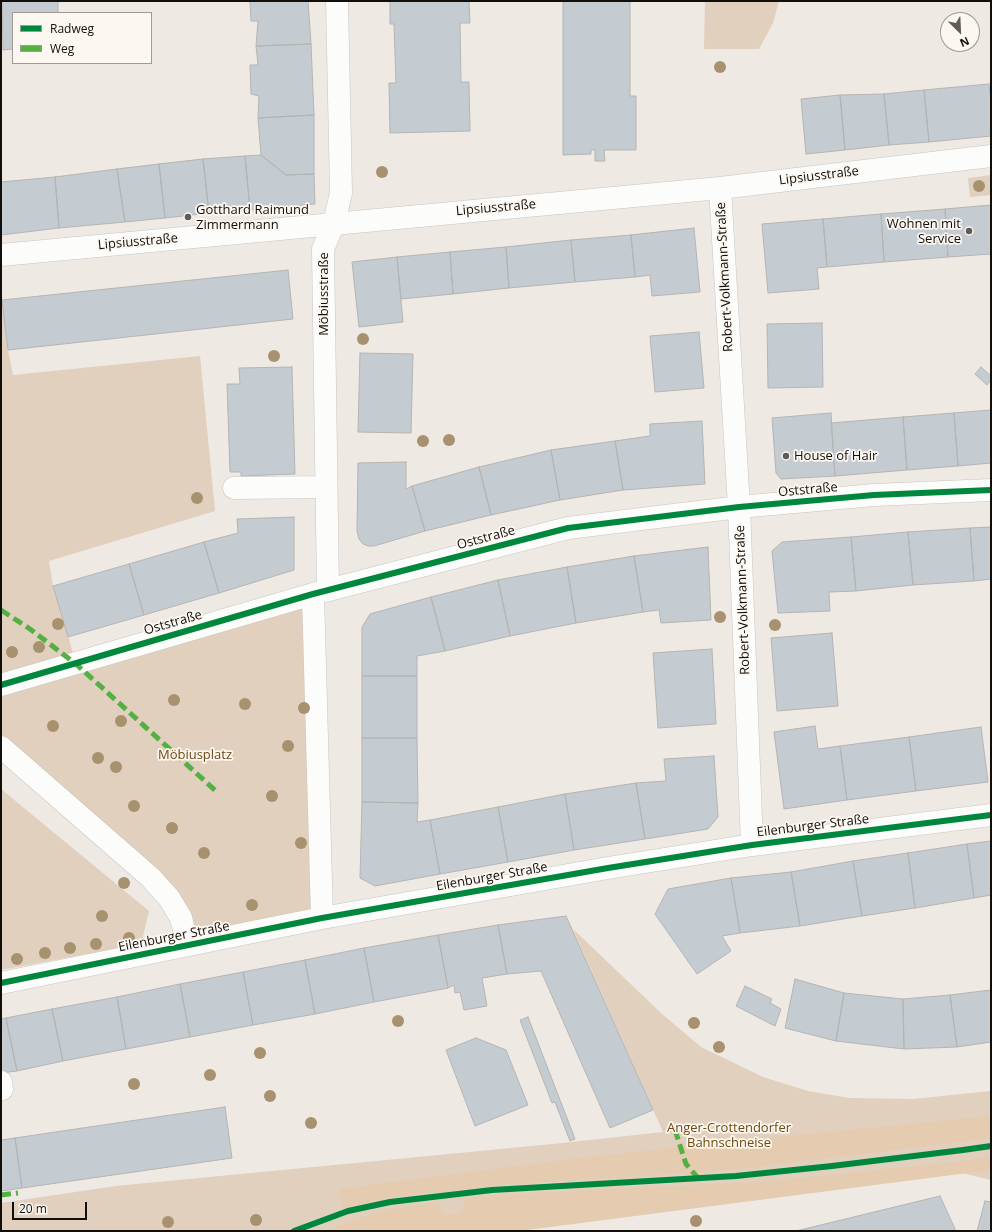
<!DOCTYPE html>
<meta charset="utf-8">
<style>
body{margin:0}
#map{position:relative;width:992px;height:1232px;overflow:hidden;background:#eee9e3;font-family:"Open Sans",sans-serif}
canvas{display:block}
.frame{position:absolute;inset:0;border:2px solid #120f0b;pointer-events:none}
.legend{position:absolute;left:12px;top:12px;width:140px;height:52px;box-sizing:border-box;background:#fdf7f1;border:1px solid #9f9a95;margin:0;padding:5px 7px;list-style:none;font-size:12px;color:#120f0b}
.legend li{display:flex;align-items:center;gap:8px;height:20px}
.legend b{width:20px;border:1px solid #9f9a95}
.north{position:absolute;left:940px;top:12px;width:40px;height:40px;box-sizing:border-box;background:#fdf7f1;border:1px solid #9f9a95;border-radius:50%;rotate:156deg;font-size:11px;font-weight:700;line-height:16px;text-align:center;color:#120f0b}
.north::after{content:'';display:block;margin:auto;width:14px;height:18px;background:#5f5b57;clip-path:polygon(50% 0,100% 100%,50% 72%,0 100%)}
.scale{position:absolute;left:12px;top:1202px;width:75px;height:18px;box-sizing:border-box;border:2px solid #120f0b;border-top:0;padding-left:5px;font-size:12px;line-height:14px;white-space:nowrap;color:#120f0b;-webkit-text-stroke:3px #fdf7f1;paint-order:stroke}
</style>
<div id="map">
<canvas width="992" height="1232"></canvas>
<div class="frame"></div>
<ul class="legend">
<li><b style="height:5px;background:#00873e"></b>Radweg</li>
<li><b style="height:5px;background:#54b044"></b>Weg</li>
</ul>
<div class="north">N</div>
<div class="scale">20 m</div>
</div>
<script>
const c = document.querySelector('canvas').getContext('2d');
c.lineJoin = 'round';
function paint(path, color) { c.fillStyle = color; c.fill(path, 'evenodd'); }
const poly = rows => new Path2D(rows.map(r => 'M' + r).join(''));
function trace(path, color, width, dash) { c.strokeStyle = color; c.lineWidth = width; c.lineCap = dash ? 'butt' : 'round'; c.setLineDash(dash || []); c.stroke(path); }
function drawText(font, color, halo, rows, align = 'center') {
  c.font = font + ' "Open Sans",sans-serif'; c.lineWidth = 3.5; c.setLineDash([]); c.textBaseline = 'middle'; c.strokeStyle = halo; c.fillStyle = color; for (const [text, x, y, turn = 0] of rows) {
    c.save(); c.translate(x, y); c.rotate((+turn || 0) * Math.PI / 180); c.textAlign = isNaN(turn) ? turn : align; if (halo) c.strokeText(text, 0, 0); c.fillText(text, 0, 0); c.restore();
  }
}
const green = poly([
 [705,1,779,1,773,23,759,49,704,49],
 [991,175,991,195,970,197,968,178],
 [1,288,8,350,13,375,200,356,215,511,49,561,53,586,76,663,313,594,322,918,188,945,181,918,1,747],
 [1,789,149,911,141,944,1,970],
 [573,929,662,1014,701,1047,763,1077,808,1091,849,1098,913,1099,991,1091,991,1180,962,1173,518,1231,1,1231,1,1203,116,1186,563,1143,663,1132]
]);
const forest = poly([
 [991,1116,991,1138,725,1171,513,1184,409,1195,381,1199,343,1208,338,1189,580,1158,714,1143],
 [991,1156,991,1170,519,1231,323,1231,383,1210,432,1203,439,1205,441,1211,446,1215,458,1214,463,1210,465,1201,474,1197,517,1194,770,1181,954,1162]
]);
const building = poly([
 [2,1,58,1,58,13,13,13,13,49,3,50,2,1],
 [250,1,308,1,311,44,256,46,258,21,251,21,250,1],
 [390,1,469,1,470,23,460,23,461,82,469,82,470,131,390,133,389,83,396,83,394,24,390,24,390,1],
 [563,1,630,1,630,96,636,96,636,150,604,150,605,161,595,161,595,150,591,150,591,154,563,155,563,1],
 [311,44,314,115,258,118,259,96,251,94,250,65,258,65,256,46,311,44],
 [989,84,991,101,991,136,929,142,924,90,989,84],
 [924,90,929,142,889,145,884,94,924,90],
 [884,94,889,145,845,150,840,95,884,94],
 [840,95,845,150,806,154,801,99,840,95],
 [314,115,314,174,286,175,261,155,258,118,314,115],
 [261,155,286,175,314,174,315,204,250,210,245,156,261,155],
 [245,156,250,210,209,213,203,159,245,156],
 [203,159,209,213,165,218,159,164,203,159],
 [159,164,165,218,125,222,117,169,159,164],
 [117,169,125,222,59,228,55,177,117,169],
 [55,177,59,228,1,235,1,182,55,177],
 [991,205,991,254,948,257,945,209,991,205],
 [945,209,948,257,884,262,881,214,945,209],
 [881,214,884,262,827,267,823,219,881,214],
 [823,219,827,267,817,268,819,289,768,293,762,224,823,219],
 [694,228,700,292,652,296,650,275,635,277,631,235,694,228],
 [631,235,635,277,575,282,571,240,631,235],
 [571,240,575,282,509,288,506,247,571,240],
 [506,247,509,288,453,294,450,252,506,247],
 [450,252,453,294,401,299,397,257,450,252],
 [397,257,403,322,359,327,352,262,397,257],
 [288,270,293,319,8,350,2,300,288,270],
 [822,323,823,387,768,388,767,324,822,323],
 [699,332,704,388,655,392,650,336,699,332],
 [360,353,413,354,411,433,358,432,360,353],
 [292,367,295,474,241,476,241,472,230,472,227,384,240,384,239,368,292,367],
 [981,367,991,376,991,380,987,385,975,374,981,367],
 [991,410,991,463,958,466,954,413,991,410],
 [831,413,835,476,781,479,776,473,772,418,831,413],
 [954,413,958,466,907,470,903,417,954,413],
 [903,417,907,470,835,476,831,423,903,417],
 [702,421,705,484,623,490,615,441,650,436,650,424,702,421],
 [615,441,623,490,560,500,551,450,615,441],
 [551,450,560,500,491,515,479,467,551,450],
 [406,462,406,489,412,486,425,531,374,546,368,546,363,544,359,539,357,531,358,463,406,462],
 [479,467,491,515,425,531,412,486,479,467],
 [294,517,294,570,219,593,204,542,238,533,237,519,294,517],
 [991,527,991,579,974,581,970,528,991,527],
 [970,528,974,581,913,585,908,532,970,528],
 [908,532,913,585,856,591,851,537,908,532],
 [851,537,856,591,829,592,830,611,778,613,772,551,782,542,851,537],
 [204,542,219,593,144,615,129,564,204,542],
 [708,547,711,620,661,623,659,610,643,612,634,556,708,547],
 [634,556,643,612,576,623,567,567,634,556],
 [129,564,144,615,68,637,53,586,129,564],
 [567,567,576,623,510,636,498,580,567,567],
 [498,580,510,636,445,651,431,597,498,580],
 [431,597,445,651,417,656,417,676,362,676,362,627,370,614,431,597],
 [832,633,838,706,777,711,771,638,832,633],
 [712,649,716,724,658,728,653,653,712,649],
 [362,676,417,676,417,738,362,738,362,676],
 [815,726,818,749,840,746,847,800,784,809,774,732,815,726],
 [981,727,988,782,916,791,909,737,981,727],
 [909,737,916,791,847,800,840,746,909,737],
 [362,738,417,738,418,803,362,802,362,738],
 [714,756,718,817,708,829,645,839,636,783,666,781,664,759,714,756],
 [636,783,645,839,574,850,565,794,636,783],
 [565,794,574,850,508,862,498,807,565,794],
 [362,802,418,803,417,822,430,820,440,874,375,886,360,878,362,802],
 [498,807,508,862,440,874,430,820,498,807],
 [991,841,991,895,974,898,967,844,991,841],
 [967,844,974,898,915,908,908,853,967,844],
 [908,853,915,908,862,916,853,861,908,853],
 [853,861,862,916,800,926,791,872,853,861],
 [791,872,800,926,740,933,731,878,791,872],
 [731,878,740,933,722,936,731,951,697,974,655,914,668,889,731,878],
 [566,916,653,1110,610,1128,541,971,507,974,498,925,566,916],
 [498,925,507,974,482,978,487,1006,464,1010,460,992,455,993,454,985,448,988,438,935,498,925],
 [438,935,448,988,374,1002,364,948,438,935],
 [364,948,374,1002,315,1014,305,960,364,948],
 [305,960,315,1014,253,1025,243,972,305,960],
 [243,972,253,1025,190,1037,180,984,243,972],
 [795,979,844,993,836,1041,785,1028,795,979],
 [180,984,190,1037,126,1049,117,997,180,984],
 [745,986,772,999,770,1003,781,1009,775,1026,736,1006,745,986],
 [991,990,991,1042,957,1047,950,995,991,990],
 [844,993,903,999,904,1049,836,1041,844,993],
 [950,995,957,1047,904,1049,903,999,950,995],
 [117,997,126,1049,63,1061,52,1009,117,997],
 [52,1009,63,1061,17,1071,6,1018,52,1009],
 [528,1017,575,1139,570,1141,555,1102,552,1103,520,1020,528,1017],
 [6,1018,17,1071,1,1073,1,1019,6,1018],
 [476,1038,506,1050,528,1105,475,1126,446,1050,476,1038],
 [225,1107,232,1158,22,1188,15,1138,225,1107],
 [15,1138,22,1188,1,1191,1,1140,15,1138],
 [940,1196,956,1231,796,1231,940,1196],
 [985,1201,991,1202,991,1231,977,1231,985,1201]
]);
const minor = poly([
 [720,188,739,507,752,845],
 [1,255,720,188,991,156],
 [234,488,326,487],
 [328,590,323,249,334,223,341,193,337,1],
 [313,594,322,918],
 [1,685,313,594,568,528,739,507,874,495,991,490],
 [1,747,150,877,169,898,181,918,188,945],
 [1,983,322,918,608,868,752,845,991,815],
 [1,1082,2,1089]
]);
const quiet = poly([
 [1,610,30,629,76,664,217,792],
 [675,1130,686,1164,698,1178],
 [1,1195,18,1193]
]);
const cycleway = poly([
 [1,685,313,594,568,528,739,507,874,495,991,490],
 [1,983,322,918,608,868,752,845,991,815],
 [294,1231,348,1211,390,1202,492,1190,736,1176,832,1166,963,1150,991,1146]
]);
const trees = [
 [720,67],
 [382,172],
 [979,186],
 [363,339],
 [274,356],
 [449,440],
 [423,441],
 [197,498],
 [720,617],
 [58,624],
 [775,625],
 [39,647],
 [12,652],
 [174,700],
 [245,704],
 [304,708],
 [121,721],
 [53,726],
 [288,746],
 [98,758],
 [116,767],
 [272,796],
 [134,806],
 [172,828],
 [301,843],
 [204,853],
 [124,883],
 [252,905],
 [102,916],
 [129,938],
 [96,944],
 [70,948],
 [45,953],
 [17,959],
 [398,1021],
 [694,1023],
 [719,1047],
 [260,1053],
 [210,1075],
 [134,1084],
 [270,1096],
 [311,1123],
 [256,1220],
 [696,1221],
 [168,1222]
];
const markers = [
 [188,217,4,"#5f5b57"],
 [969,231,4,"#5f5b57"],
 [786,456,4,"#5f5b57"]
];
const streetNames = [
 ["Lipsiusstraße",819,176,-7],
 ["Lipsiusstraße",496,208,-5],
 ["Lipsiusstraße",138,242,-5],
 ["Robert-Volkmann-Straße",725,277,-93],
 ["Möbiusstraße",324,294,-90],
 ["Oststraße",808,490,-5],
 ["Oststraße",486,538,-15],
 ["Robert-Volkmann-Straße",743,600,-92],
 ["Oststraße",173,623,-16],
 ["Eilenburger Straße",813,826,-7],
 ["Eilenburger Straße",492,877,-10],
 ["Eilenburger Straße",174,937,-11]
];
const poiNames = [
 ["Gotthard Raimund",196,210],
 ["Zimmermann",196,225],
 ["Wohnen mit",961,224,"right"],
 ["Service",961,239,"right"],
 ["House of Hair",794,456]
];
const parkNames = [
 ["Möbiusplatz",195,755],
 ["Anger-Crottendorfer",729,1128],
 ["Bahnschneise",729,1143]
];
paint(green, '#e0d0bd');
paint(forest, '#e5ccb0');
paint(building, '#c5ccd1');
trace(building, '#b4b4b3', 1);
trace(minor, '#c9c5c0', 23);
trace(minor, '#fcfcfb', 22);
trace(quiet, '#54b044', 5, [10, 5]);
trace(cycleway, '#00873e', 6);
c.fillStyle = '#a8916f';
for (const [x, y] of trees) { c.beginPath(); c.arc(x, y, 6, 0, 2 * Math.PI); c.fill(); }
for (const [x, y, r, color] of markers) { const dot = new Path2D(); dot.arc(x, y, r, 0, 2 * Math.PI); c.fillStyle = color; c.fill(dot); trace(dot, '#fdf7f1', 1.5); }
drawText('13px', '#120f0b', '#fdf7f1', streetNames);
drawText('13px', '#120f0b', '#fdf7f1', poiNames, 'left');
drawText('13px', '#6f4910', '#fdf7f1', parkNames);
</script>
